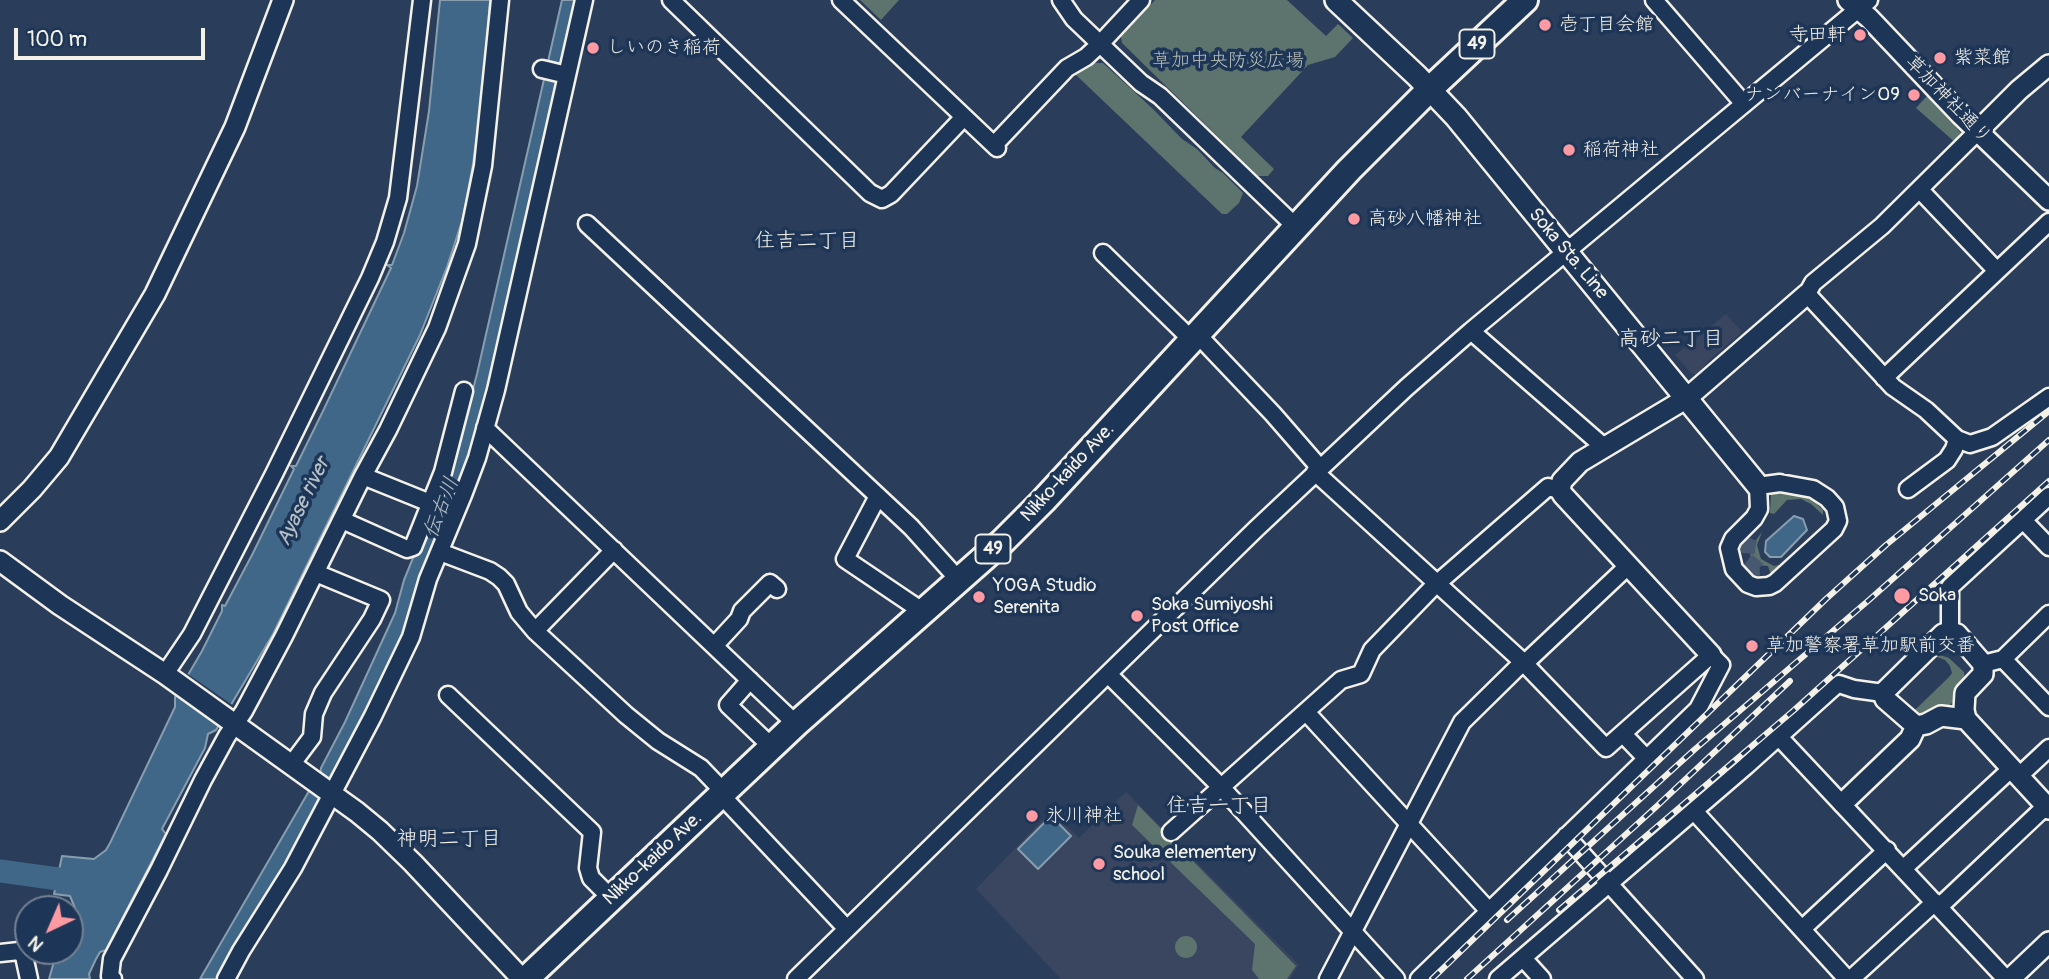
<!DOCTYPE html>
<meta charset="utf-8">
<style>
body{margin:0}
#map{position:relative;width:2049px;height:979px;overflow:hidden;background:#2a3d5b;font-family:Pangolin,sans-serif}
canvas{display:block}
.north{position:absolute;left:14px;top:895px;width:70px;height:70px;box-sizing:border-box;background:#1d3557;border:2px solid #738091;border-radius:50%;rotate:224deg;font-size:19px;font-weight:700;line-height:28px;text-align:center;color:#f4f1e8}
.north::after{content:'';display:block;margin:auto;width:24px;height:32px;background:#ff9aa2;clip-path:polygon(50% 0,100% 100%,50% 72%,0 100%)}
.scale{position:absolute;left:14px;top:28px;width:191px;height:32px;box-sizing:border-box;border:4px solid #f4f1e8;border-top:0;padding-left:9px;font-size:21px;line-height:24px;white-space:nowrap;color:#f4f1e8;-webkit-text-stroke:5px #1d3557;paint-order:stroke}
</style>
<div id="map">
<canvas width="2049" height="979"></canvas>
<div class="north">N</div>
<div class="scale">100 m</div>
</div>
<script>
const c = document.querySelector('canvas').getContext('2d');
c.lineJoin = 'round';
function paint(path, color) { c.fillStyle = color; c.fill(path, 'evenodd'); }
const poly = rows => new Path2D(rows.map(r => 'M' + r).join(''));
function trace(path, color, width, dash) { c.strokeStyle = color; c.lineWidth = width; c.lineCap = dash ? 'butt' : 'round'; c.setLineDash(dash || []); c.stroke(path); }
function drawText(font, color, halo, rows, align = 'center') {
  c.font = font + ' Pangolin,"Klee One",sans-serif'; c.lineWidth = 7; c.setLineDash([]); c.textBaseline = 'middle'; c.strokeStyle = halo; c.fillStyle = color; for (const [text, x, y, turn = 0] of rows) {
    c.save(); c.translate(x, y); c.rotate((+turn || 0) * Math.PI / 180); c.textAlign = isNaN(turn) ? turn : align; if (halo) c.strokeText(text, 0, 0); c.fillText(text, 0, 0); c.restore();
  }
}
const built = poly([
 [1726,314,1742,332,1707,362,1697,375,1691,373,1675,355],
 [1126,792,1299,965,1290,979,1061,979,976,889,1051,811,1079,838]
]);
const green = poly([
 [860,0,899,0,881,20],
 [1155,0,1287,0,1326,36,1338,24,1353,38,1335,57,1308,65,1241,137,1274,169,1268,176,1258,176,1122,43,1121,37],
 [1092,63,1103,63,1153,109,1182,139,1197,149,1215,168,1223,173,1243,193,1239,203,1227,214,1222,214,1075,74],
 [1927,96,1961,133,1963,139,1957,144,1916,108],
 [1776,490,1793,491,1802,494,1814,501,1823,510,1823,515,1811,504,1801,499,1787,500,1774,514,1770,513,1771,493],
 [1762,532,1757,545,1761,559,1774,566,1787,563,1777,573,1771,575,1768,566,1758,565,1750,557,1753,544],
 [1937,654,1949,658,1964,672,1965,683,1957,698,1948,707,1932,714,1917,715,1895,696,1897,694,1912,709,1916,709,1949,677,1952,673,1950,666,1945,660,1937,657],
 [1138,805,1296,966,1287,979,1259,979,1252,970,1255,944,1132,825],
 '1175 947a11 11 0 1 1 22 0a11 11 0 1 1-22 0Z'
]);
const water = poly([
 [440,0,490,0,483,93,473,164,463,218,447,267,420,335,273,634,216,730,208,734,205,748,162,829,166,834,106,950,100,952,96,959,89,974,90,979,49,979,57,951,70,951,70,921,75,908,70,896,54,894,62,856,94,859,106,850,110,843,175,707,175,697,202,651,222,611,222,605,225,606,253,553,294,469,291,466,296,466,323,411,391,268,387,265,392,265,404,233,417,186,429,111,440,0],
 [562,0,577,0,488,395,469,462,402,638,366,718,298,846,217,979,200,979,309,791,320,776,321,768,345,722,395,613,404,580,457,450,477,374,562,0],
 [1794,516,1803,519,1807,530,1781,557,1770,557,1765,552,1766,541,1794,516],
 [1051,816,1071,836,1038,869,1018,849,1051,816]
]);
const pier = poly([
 [185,672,234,706,232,709,183,675]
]);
const river = poly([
 [0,871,87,883]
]);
const minorTunnel = poly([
 [1750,538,1748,542,1746,560,1758,570,1765,570]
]);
const minor = poly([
 [671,0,870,193,882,199,891,194,964,117],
 [841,0,997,148],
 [1061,0,1074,19,1141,83,1160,96,1296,227],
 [1654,0,1744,104],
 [542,69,567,75],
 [994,145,1067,68,1086,57,1100,44,1141,0],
 [1920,190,1997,271],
 [587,224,911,527,958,579],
 [1103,253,1192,340],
 [1471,331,1604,447],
 [1197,334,1273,414,1320,468],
 [1884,378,2049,222],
 [485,428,796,724],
 [1957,439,1970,444,1992,437,2049,397],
 [1315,472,1523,662,1606,748,1711,655,1721,665,1698,709,1419,979],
 [363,476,430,503],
 [1780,483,1813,489,1827,498,1835,507,1838,521,1834,529,1775,583,1769,586,1756,587,1748,584,1734,569,1729,548,1733,539,1754,518,1759,509,1758,486,1780,483],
 [1908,489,1947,460,1954,449,1957,439,1926,410,1893,387,1807,294,1813,283,1882,226,1977,132],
 [878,496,845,559,922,611],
 [342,520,407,549,413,547,443,472,464,391],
 [2023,520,2049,547],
 [440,552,490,571,499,577,506,584,519,612,535,631,626,715,658,741,701,768,724,792],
 [535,631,614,550],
 [1950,632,1950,587,2049,496],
 [715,645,739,619,742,611,770,583,777,589],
 [2003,659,2049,707],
 [1524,664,1628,566],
 [1983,664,2003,659,2049,614],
 [165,674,192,634,274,474,370,278,385,242,398,198,422,0],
 [1108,674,1221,787,1396,979],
 [750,680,728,705,772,747],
 [448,695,592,832,588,868,591,878,611,898],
 [1306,712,1489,911],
 [1623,734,1647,759],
 [1779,737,2006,979],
 [291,765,312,737,314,714,323,693,372,619,381,600,316,573],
 [2019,776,2049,748],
 [721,795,847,929],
 [1694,811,1847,979],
 [1171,832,1341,680,1361,674,1372,650,1433,587,1548,487,1560,490],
 [1566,836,1695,979],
 [1904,868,2012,768],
 [1939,907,2046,806],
 [1802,929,1887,850],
 [0,953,19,951,24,956,29,979],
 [1523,958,1542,979],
 [113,979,110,976,112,959,159,870,203,780,227,736,244,711,284,636,363,476,388,430,437,328,467,244,483,166,500,0],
 [226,979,241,951,293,868,373,716,411,637,428,579,463,495,477,458,496,390,584,0],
 [796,979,1256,529,1406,388,1471,331,1869,0],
 [1328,979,1462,722,1523,662],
 [1498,979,1746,766,1835,686,1839,684,1854,689,1883,693],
 [1851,979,1935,902]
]);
const tertiary = poly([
 [1848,0,1869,18,1960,114,2049,200],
 [1977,132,2019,90,2049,65],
 [0,521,32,489,59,457,155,294,235,127,283,0],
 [0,561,60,605,165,674,357,812,380,831,413,863,522,979],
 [1711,655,1563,495,1560,490,1562,481,1580,462,1687,398,1807,294],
 [1966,719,1941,716,1926,724,1916,726,1885,699,1883,693,1943,634,1950,632,1957,634,1983,664,1983,674,1965,693,1964,710,1966,719,2049,809],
 [1843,803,1910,739,1916,726],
 [2010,979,2049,942]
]);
const secondary = poly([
 [1336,0,1417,76,1456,117,1758,486]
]);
const primary = poly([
 [526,979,796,724,1002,542,1043,501,1349,170,1430,89,1525,0]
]);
const rail = poly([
 [1559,910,1793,711,2049,481],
 [1507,920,1694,750,1869,600,2049,440],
 [1432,979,1826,599,1886,545,2049,411],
 [1467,979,1657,806,1790,681]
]);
const markers = [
 [1545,25,7,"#ff9aa2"],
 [1860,35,7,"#ff9aa2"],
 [593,48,7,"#ff9aa2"],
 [1940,58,7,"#ff9aa2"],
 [1914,95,7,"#ff9aa2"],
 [1569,150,7,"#ff9aa2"],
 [1354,219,7,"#ff9aa2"],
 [1902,596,9,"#ff9aa2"],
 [979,597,7,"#ff9aa2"],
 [1137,616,7,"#ff9aa2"],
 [1752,646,7,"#ff9aa2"],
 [1032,816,7,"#ff9aa2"],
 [1099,864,7,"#ff9aa2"]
];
const shields = [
 [1477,44,35],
 [993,549,35]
];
const shieldNames = [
 ["49",1477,44],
 ["49",993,549]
];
const poiNames = [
 ["壱丁目会館",1559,25],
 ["寺田軒",1846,35,"right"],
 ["しいのき稲荷",607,48],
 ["紫菜館",1954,58],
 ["ナンバーナイン09",1900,95,"right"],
 ["稲荷神社",1583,150],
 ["高砂八幡神社",1368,219],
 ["YOGA Studio",993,586],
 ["Serenita",993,608],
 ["Soka",1918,596],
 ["Soka Sumiyoshi",1151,605],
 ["Post Office",1151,627],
 ["草加警察署草加駅前交番",1766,646],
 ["氷川神社",1046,816],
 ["Souka elementery",1113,853],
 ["school",1113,875]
];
const parkNames = [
 ["草加中央防災広場",1228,61]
];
const streetNames = [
 ["草加神社通り",1948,100,46],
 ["Soka Sta. Line",1568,254,50],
 ["Nikko-kaido Ave.",1068,473,-47],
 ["Nikko-kaido Ave.",653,859,-43]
];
const neighbourhoodNames = [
 ["住吉二丁目",807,242],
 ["高砂二丁目",1671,340],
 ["住吉一丁目",1219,807],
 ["神明二丁目",449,840]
];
const waterNames = [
 ["Ayase river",304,502,-64],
 ["伝右川",442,508,-69]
];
paint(built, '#3a4660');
paint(green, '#5d736e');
paint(water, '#406788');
trace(water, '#889eae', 2);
paint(pier, '#2a3d5b');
trace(river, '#406788', 23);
trace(minorTunnel, '#485870', 16, [16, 8]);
trace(minor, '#f4f1e8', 21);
trace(tertiary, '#f4f1e8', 24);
trace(secondary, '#f4f1e8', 26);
trace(primary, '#f4f1e8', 30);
trace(minor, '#1d3557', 16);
trace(tertiary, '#1d3557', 19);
trace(secondary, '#1d3557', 21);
trace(primary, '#1d3557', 24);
trace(rail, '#f4f1e8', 6);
trace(rail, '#1d3557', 3.5, [10]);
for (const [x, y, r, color] of markers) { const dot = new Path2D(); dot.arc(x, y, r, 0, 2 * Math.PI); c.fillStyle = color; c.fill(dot); trace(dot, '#1d3557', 2.5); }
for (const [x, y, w] of shields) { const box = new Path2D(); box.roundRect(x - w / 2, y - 14.5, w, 29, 5); c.fillStyle = '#1d3557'; c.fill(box); trace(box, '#f4f1e8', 2); }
drawText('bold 18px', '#f4f1e8', null, shieldNames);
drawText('19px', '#f4f1e8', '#1d3557', poiNames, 'left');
drawText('19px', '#b8bfb7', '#1d3557', parkNames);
drawText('19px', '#f4f1e8', '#1d3557', streetNames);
drawText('21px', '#f4f1e8', '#1d3557', neighbourhoodNames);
drawText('italic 21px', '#b5c1c6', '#1d3557', waterNames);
</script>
